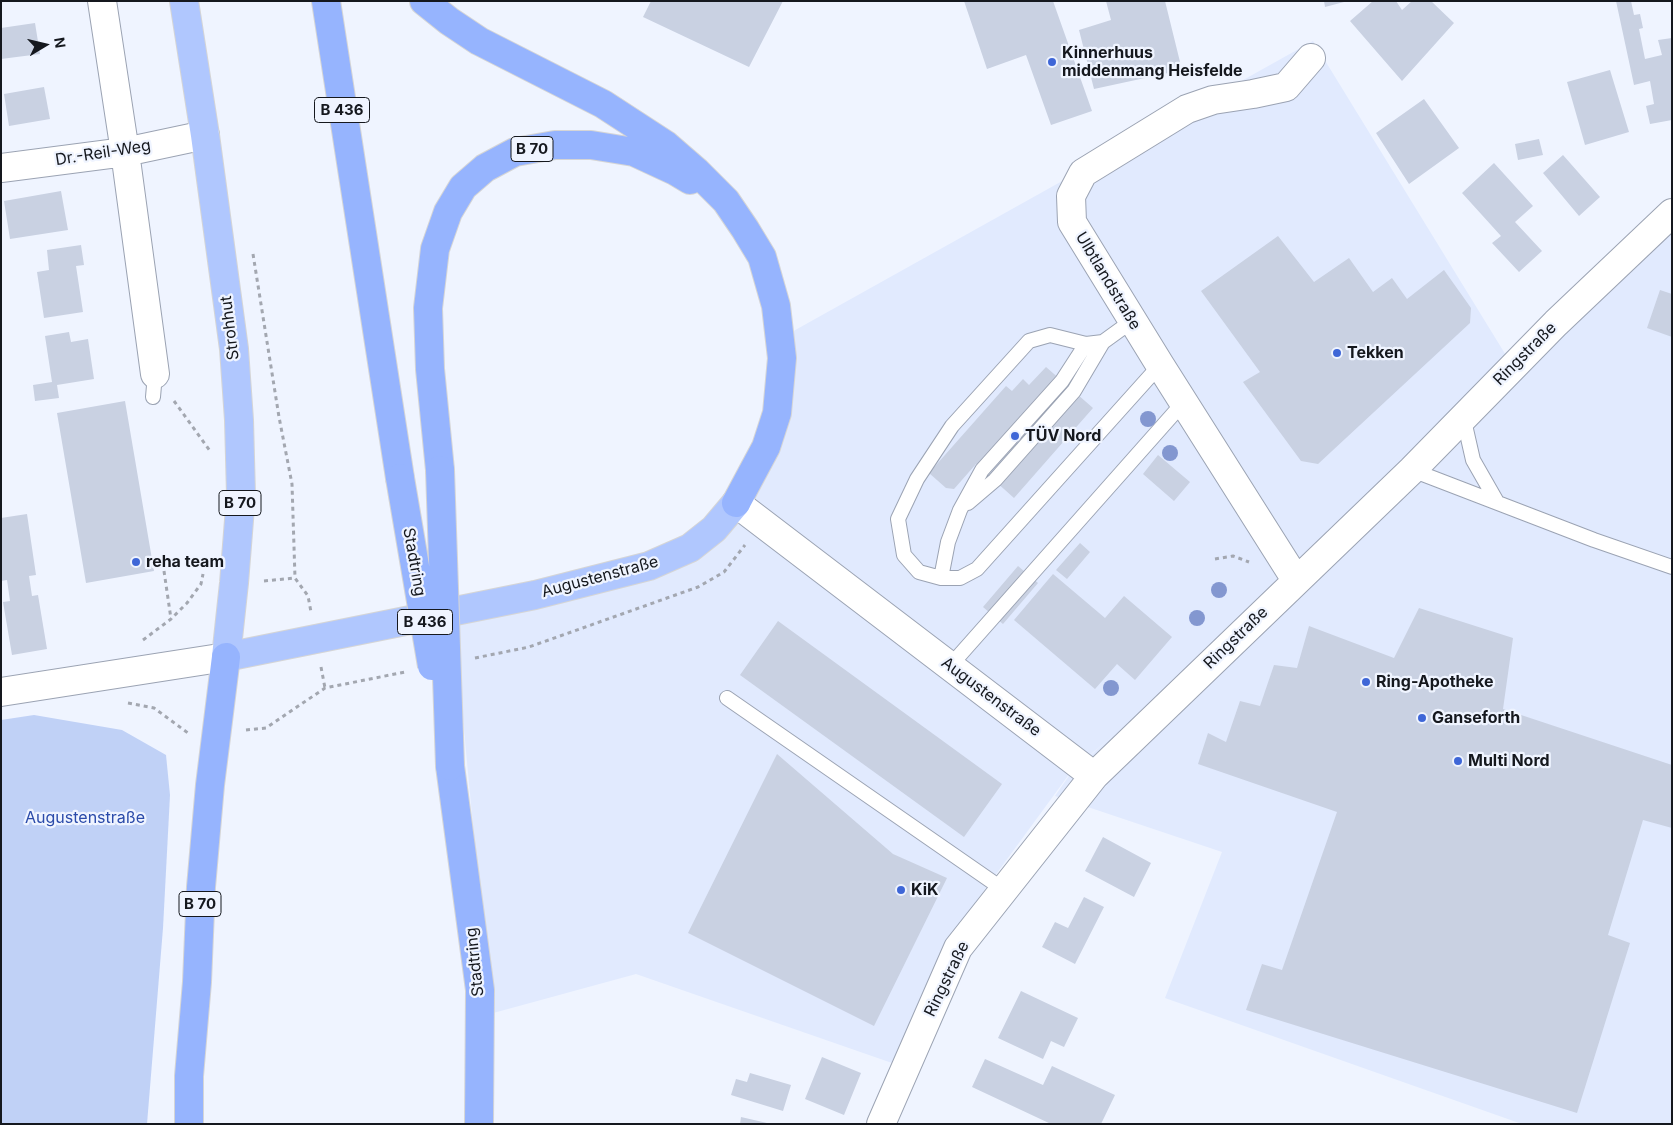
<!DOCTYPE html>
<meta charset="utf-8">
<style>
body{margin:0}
#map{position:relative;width:1673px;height:1125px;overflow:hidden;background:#eff4ff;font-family:Inter,sans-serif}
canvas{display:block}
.frame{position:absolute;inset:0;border:2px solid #15181e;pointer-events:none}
.north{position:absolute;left:20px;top:20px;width:50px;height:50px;-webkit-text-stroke:4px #eff4ff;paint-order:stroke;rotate:81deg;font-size:14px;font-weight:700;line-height:20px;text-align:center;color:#15181e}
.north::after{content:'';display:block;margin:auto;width:18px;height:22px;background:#15181e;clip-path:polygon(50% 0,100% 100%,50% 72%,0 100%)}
</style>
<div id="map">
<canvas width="1673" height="1125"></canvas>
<div class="frame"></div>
<div class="north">N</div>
</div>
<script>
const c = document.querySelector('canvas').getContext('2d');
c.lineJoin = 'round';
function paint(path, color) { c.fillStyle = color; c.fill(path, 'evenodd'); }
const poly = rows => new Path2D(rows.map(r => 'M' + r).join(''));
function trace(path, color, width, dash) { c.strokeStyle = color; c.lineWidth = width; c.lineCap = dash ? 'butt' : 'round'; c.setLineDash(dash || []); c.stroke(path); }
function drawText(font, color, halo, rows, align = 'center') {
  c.font = font + ' Inter,sans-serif'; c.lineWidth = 4.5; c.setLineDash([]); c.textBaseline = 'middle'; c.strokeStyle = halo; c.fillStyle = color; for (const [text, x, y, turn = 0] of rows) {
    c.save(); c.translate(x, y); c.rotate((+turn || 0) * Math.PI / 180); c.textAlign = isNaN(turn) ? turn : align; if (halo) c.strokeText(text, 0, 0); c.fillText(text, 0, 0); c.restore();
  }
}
const built = poly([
 [1313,41,1515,370,1672,231,1672,1124,1522,1124,1165,998,1222,852,1055,796,1073,770,1115,734,1073,769,945,944,892,1063,636,974,486,1015,483,933,453,612,648,570,753,475,781,338]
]);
const green = poly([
 [34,715,122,730,166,755,170,795,163,928,147,1124,1,1124,1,720]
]);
const building = poly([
 [651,1,783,1,749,67,643,17],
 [964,1,1053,1,1092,111,1051,125,1026,55,987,69],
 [1106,1,1165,1,1182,70,1094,89,1079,30,1111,20],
 [1324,1,1344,1,1344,2,1325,7],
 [1373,1,1396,1,1402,10,1412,1,1431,1,1454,23,1402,81,1350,21],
 [1616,1,1631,1,1634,15,1640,14,1643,28,1639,29,1645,59,1662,55,1658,40,1672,38,1672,120,1650,124,1646,106,1654,104,1650,81,1634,85],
 [35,23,40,54,1,59,1,28],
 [1610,70,1629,132,1585,145,1567,82],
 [44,87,50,119,9,126,4,94],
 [1424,99,1459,148,1409,184,1376,133],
 [1539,139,1543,155,1518,160,1515,144],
 [1563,155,1600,197,1579,216,1543,173],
 [1494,163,1533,206,1515,222,1542,251,1519,272,1492,243,1501,236,1462,193],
 [61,191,68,230,10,239,4,201],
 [1278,236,1314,282,1349,258,1373,292,1392,278,1407,299,1444,270,1471,308,1470,323,1318,464,1301,461,1243,382,1260,372,1201,291],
 [81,245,84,265,76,266,83,312,44,318,37,272,49,270,47,250],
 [1660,290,1672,294,1672,337,1647,328],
 [69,332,71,342,88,339,94,379,57,385,59,398,35,401,33,385,52,382,45,336],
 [1046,367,1093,408,1014,498,976,464,954,489,946,488,929,473,1006,386,1012,391,1023,379,1029,385],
 [125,401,154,571,86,583,57,413],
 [1158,455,1190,482,1174,501,1143,474],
 [27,514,36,575,29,576,32,596,38,595,47,649,12,655,3,602,10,601,7,580,1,581,1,518],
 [1080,543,1090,552,1067,579,1056,570],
 [1018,566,1038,583,1003,624,983,607],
 [1053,574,1105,618,1124,596,1172,637,1135,680,1117,664,1095,689,1014,620],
 [1419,608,1513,638,1503,709,1672,765,1672,828,1643,820,1608,935,1630,943,1577,1113,1246,1010,1262,964,1282,970,1337,812,1198,764,1208,733,1226,742,1240,701,1260,706,1274,665,1297,668,1309,626,1394,658],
 [778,621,1002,784,964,837,740,675],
 [777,754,893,854,947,878,874,1026,688,933],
 [1103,837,1151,863,1134,897,1085,871],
 [1084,897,1104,907,1075,964,1042,947,1055,922,1068,928],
 [1021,991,1078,1018,1064,1047,1051,1041,1043,1059,998,1038],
 [822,1057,861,1073,844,1115,805,1099],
 [985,1059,1043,1085,1052,1066,1115,1095,1101,1124,1051,1124,972,1087],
 [750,1073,791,1085,783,1111,731,1095,736,1079,747,1082],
 [741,1117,767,1123,767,1124,740,1124]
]);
const path = poly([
 [253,254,279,417,292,484,295,578,308,596,311,612],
 [174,401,210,451],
 [1215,559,1233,556,1249,562],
 [164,571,171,619],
 [264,581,295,578],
 [143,640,171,619,187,603,201,584,203,574],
 [475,658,529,647,698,587,724,572,745,545],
 [321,667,325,688],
 [128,703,154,708,188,733],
 [246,730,266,728,325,688,405,672]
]);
const service = poly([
 [1132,321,1103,342,1086,344,1050,335,1029,341,952,426,917,479,898,519,904,555,919,572,941,578,960,578,977,569,1160,365],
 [153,397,155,374],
 [1463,416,1473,460,1497,502],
 [1412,470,1594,540,1672,567],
 [968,503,995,480,1074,391,1103,342],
 [941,578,948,542,960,510,982,470,1062,381,1086,344],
 [950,666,1183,403],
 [727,698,1004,890]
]);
const minor = poly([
 [102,1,125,152,155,374],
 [1,168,125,152,205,135],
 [736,503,1094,776],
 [1296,580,1160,365,1072,222,1071,196,1083,173,1187,109,1213,100,1253,94,1286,87,1311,58],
 [881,1124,958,948,1094,776,1412,470,1556,323,1672,213]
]);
const tertiary = poly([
 [1,692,226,657]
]);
const primary = poly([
 [184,1,205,135,234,349,239,420,241,495,234,583,226,657,535,595,649,566,690,548,714,529,736,503]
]);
const trunk = poly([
 [326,1,400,478],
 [424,1,449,21,479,41,603,104,666,145,696,171,726,201,745,229,762,257,776,306,782,358,777,413,766,447,736,503],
 [440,470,430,369,428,308,435,249,448,212,463,187,485,168,515,152,555,145,591,145,634,152,675,171,690,180],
 [450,766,480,990,479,1124],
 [189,1124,189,1076,197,982,201,887,210,785,226,657]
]);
const trunkBridge = poly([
 [440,470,450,766],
 [400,478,432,666]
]);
const trees = [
 [1148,419],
 [1170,453],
 [1219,590],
 [1197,618],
 [1111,688]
];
const markers = [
 [1052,62,5,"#3e66d7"],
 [1337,353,5,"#3e66d7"],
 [1015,436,5,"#3e66d7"],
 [136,562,5,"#3e66d7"],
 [1366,682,5,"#3e66d7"],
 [1422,718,5,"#3e66d7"],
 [1458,761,5,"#3e66d7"],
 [901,890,5,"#3e66d7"]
];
const shields = [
 [342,110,55],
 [532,149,42],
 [240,503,42],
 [425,622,55],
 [200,904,42]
];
const shieldNames = [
 ["B 436",342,110],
 ["B 70",532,149],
 ["B 70",240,503],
 ["B 436",425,622],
 ["B 70",200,904]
];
const poiNames = [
 ["Kinnerhuus",1062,53],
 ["middenmang Heisfelde",1062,71],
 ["Tekken",1347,353],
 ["TÜV Nord",1025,436],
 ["reha team",146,562],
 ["Ring-Apotheke",1376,682],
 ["Ganseforth",1432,718],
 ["Multi Nord",1468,761],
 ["KiK",911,890]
];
const streetNames = [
 ["Dr.-Reil-Weg",103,153,-9],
 ["Ulbtlandstraße",1108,281,59],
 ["Strohhut",230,328,-97],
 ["Ringstraße",1525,354,-45],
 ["Stadtring",414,562,80],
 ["Augustenstraße",600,577,-15],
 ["Ringstraße",1236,638,-44],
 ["Augustenstraße",991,697,37],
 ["Stadtring",475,962,-96],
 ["Ringstraße",947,979,-64]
];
const parkNames = [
 ["Augustenstraße",85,818]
];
paint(built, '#e1eafe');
paint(green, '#c0d1f6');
paint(building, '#c9d1e2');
trace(service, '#9ba3b3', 16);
trace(minor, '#9ba3b3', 30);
trace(tertiary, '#9ba3b3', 30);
trace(primary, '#d5d5d6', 30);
trace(trunk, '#d5d5d6', 30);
trace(path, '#a3a7b0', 3, [4, 4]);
trace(service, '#fff', 14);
trace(minor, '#fff', 28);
trace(tertiary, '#fff', 28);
trace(primary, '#b0c7fe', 28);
trace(trunk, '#96b4fe', 28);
trace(trunkBridge, '#d5d5d6', 30, []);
trace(trunkBridge, '#96b4fe', 28);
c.fillStyle = '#8397d0';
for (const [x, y] of trees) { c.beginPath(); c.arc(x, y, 8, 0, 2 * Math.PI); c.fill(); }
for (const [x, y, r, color] of markers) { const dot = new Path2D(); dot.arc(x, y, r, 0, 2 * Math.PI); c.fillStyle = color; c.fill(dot); trace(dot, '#eff4ff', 2); }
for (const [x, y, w] of shields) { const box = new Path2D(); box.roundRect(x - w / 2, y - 12.5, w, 25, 4); c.fillStyle = '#eff4ff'; c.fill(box); trace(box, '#15181e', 1); }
drawText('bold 15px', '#15181e', null, shieldNames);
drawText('bold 16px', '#15181e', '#eff4ff', poiNames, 'left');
drawText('16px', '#15181e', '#eff4ff', streetNames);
drawText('16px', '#2b4baa', '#eff4ff', parkNames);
</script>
